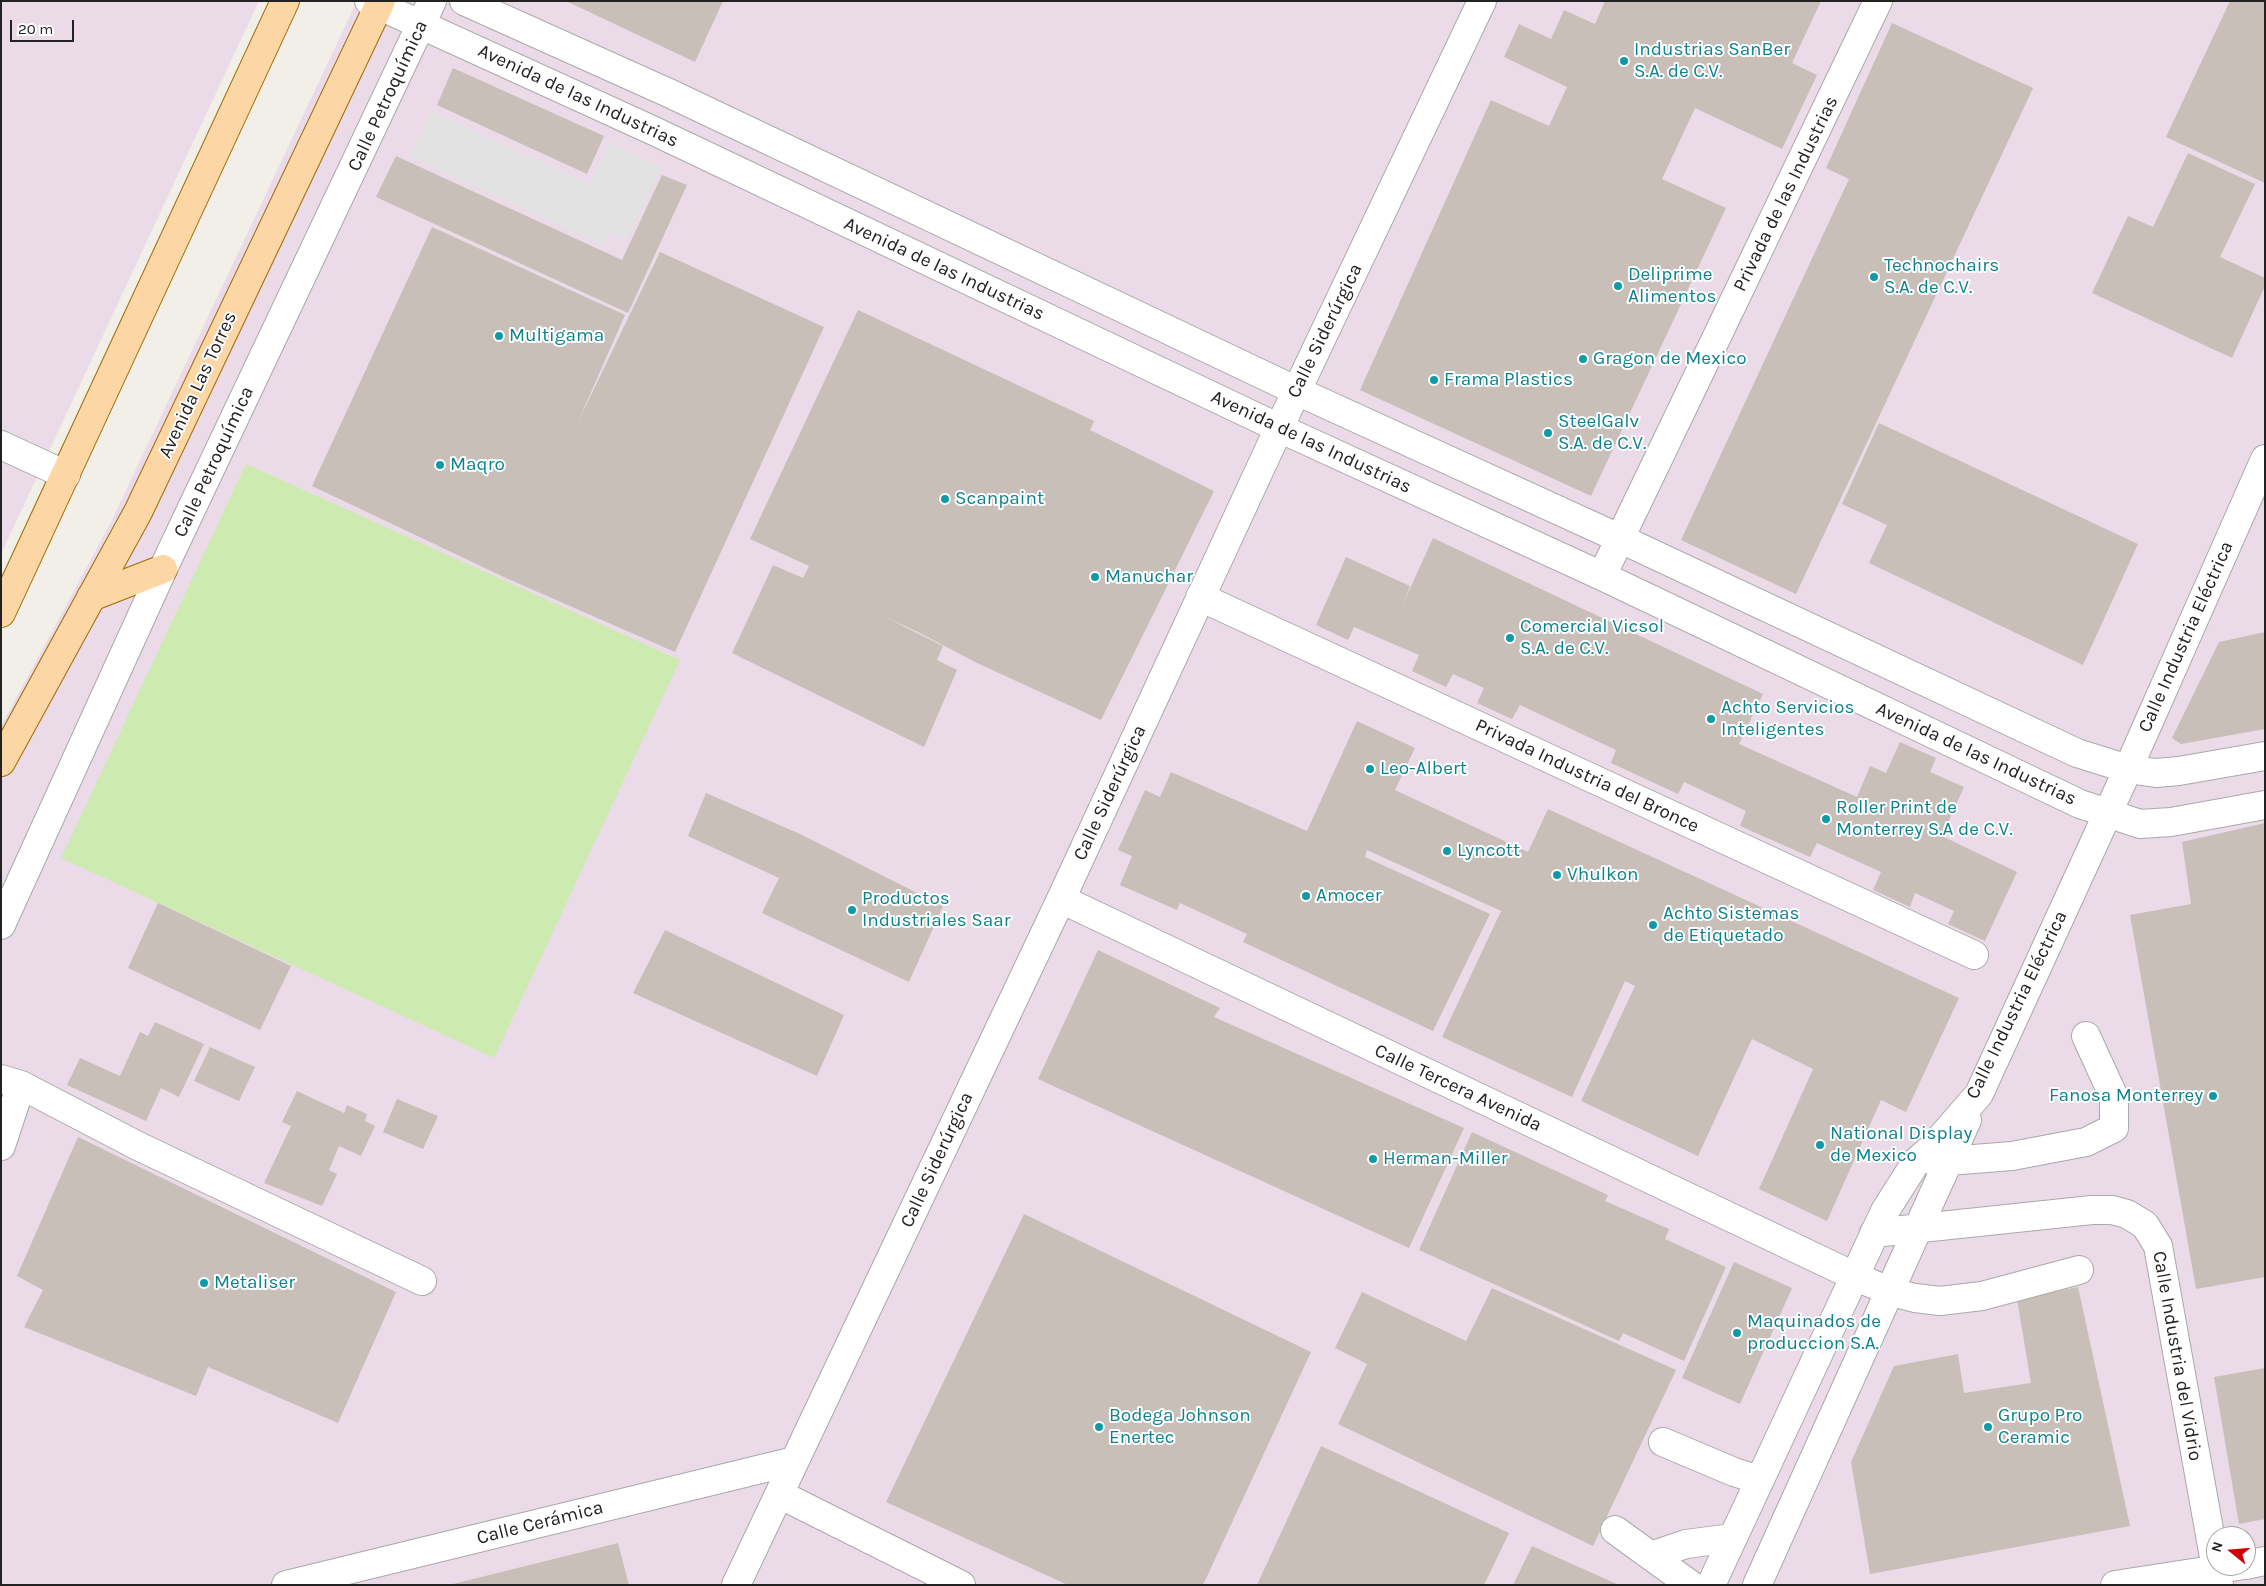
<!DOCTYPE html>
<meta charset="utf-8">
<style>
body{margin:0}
#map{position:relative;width:2266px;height:1586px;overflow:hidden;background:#f2efe9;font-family:Karla,sans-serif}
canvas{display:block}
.frame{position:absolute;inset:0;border:2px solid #222;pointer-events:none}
.north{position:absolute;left:2206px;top:1526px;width:50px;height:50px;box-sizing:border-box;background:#fff;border:1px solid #a7a7a7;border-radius:50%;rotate:287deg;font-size:14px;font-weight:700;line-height:20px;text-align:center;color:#222}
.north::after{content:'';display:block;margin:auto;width:18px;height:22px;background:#d40000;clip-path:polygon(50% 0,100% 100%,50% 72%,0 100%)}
.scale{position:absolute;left:10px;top:20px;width:64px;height:22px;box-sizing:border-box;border:2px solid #222;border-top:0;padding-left:6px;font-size:15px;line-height:18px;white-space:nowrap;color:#222;-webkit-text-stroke:4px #fff;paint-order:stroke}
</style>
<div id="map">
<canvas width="2266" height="1586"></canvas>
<div class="frame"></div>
<div class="north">N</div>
<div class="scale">20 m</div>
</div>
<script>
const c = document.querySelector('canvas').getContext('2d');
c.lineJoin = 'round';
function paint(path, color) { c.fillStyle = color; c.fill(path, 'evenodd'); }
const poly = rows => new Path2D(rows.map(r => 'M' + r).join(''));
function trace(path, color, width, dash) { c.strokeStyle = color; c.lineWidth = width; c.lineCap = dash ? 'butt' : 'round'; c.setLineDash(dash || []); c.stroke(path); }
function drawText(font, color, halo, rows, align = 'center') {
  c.font = font + ' Karla,sans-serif'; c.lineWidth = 4; c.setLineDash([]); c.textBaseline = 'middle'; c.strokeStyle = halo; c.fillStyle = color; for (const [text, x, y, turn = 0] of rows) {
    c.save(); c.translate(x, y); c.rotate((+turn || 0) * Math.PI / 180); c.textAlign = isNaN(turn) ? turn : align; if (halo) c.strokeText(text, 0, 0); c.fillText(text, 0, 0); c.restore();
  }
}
const industrial = poly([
 [1,1,259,1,1,554],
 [357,1,2265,1,2265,1585,1,1585,1,726,111,522],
 [2216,1536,2246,1536,2246,1566,2216,1566]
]);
const grass = poly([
 [246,464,680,660,494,1058,61,858]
]);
const parking = poly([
 [431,111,590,185,609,143,662,167,628,239,610,231,603,246,410,156]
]);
const building = poly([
 [566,1,723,1,695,62],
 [1605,1,1821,1,1792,63,1817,75,1782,149,1695,108,1662,179,1726,208,1591,496,1360,390,1491,100,1549,126,1567,87,1504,57,1519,24,1551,39,1564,10,1595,24],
 [2230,1,2265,1,2265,183,2166,137],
 [1892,23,2033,88,1796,594,1681,540,1849,179,1826,168],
 [453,68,604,136,587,174,437,105],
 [2188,153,2255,184,2220,257,2265,278,2265,286,2232,358,2092,293,2128,216,2153,227],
 [396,156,622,260,662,175,687,185,628,313,376,197],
 [432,227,625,315,577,424,660,252,824,327,675,652,506,578,312,486],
 [858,310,1094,421,1090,430,1214,491,1101,720,977,663,918,632,883,616,943,646,937,660,957,670,924,747,732,653,773,565,803,578,809,566,750,539],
 [1879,423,2138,544,2083,665,1869,563,1887,525,1842,504],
 [1433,538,1763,694,1739,744,1857,797,1870,766,1886,773,1900,742,1936,758,1930,772,1964,787,1942,836,2017,872,1985,941,1948,924,1954,911,1915,893,1910,907,1873,890,1881,872,1817,843,1810,857,1740,826,1746,811,1684,782,1678,794,1611,763,1616,750,1520,705,1512,719,1477,703,1484,688,1453,674,1446,687,1412,671,1419,655,1354,627,1348,640,1316,625,1346,557,1410,586,1402,606],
 [2265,632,2265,729,2181,744,2172,738,2219,642],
 [1357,721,1415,748,1395,790,1528,852,1548,809,1959,998,1906,1112,1881,1100,1827,1221,1759,1189,1813,1069,1752,1039,1698,1156,1581,1101,1635,986,1625,981,1572,1097,1442,1037,1501,911,1367,850,1365,857,1490,914,1433,1031,1243,942,1247,934,1180,903,1177,910,1120,885,1132,856,1118,850,1145,790,1160,797,1171,772,1307,831],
 [706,793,800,834,943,906,909,982,762,913,779,878,688,836],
 [2265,823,2265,1277,2196,1289,2130,915,2191,904,2182,842],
 [158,903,291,966,260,1030,128,968],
 [665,930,844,1015,817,1076,633,993],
 [1098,950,1220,1008,1214,1017,1464,1128,1409,1248,1038,1079],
 [155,1022,204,1044,179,1097,161,1088,146,1121,67,1085,80,1058,120,1076,140,1032,148,1036],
 [210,1047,255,1067,239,1101,194,1081],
 [297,1091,344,1113,347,1105,367,1114,365,1121,375,1126,361,1156,339,1146,329,1170,337,1174,322,1206,264,1183,291,1126,282,1122],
 [397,1099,438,1116,423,1149,383,1132],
 [1472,1132,1608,1195,1605,1201,1669,1229,1665,1239,1726,1267,1684,1361,1623,1333,1619,1341,1419,1250],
 [78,1137,396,1292,338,1423,208,1367,196,1396,24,1327,43,1290,17,1276],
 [1024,1214,1311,1352,1203,1585,1068,1585,886,1502],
 [1734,1262,1792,1288,1740,1404,1682,1378],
 [2078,1287,2130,1526,1870,1574,1851,1462,1894,1366,1958,1354,1964,1393,2031,1383,2017,1299],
 [1492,1288,1676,1370,1593,1546,1338,1424,1367,1364,1335,1348,1362,1292,1466,1341],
 [2265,1368,2265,1519,2239,1524,2214,1377],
 [1321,1446,1509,1533,1484,1585,1257,1585],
 [618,1543,629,1585,453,1585,453,1584],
 [1532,1546,1619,1585,1513,1585]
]);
const minor = poly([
 [369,1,654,131,1279,428,1602,576,2080,804,2140,824,2171,822,2265,805],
 [464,1,671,94,1297,391,1621,539,2077,753,2128,769,2156,773,2179,771,2265,756],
 [1,445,66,475],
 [1602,576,1878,1],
 [1200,597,1974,955],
 [1061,899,1854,1276,1891,1292,1915,1298,1940,1301,1982,1296,2079,1270],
 [1,925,163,569,432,1],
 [1,1079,21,1085,138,1146,422,1281],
 [1,1146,21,1085],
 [1935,1162,2012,1156,2086,1142,2114,1128,2114,1097,2086,1036],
 [1874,1233,2092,1210,2112,1210,2127,1214,2145,1225,2158,1246,2219,1585],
 [1663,1442,1734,1472,1759,1480],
 [779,1494,961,1585],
 [1615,1530,1691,1585],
 [1651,1556,1686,1544,1732,1538],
 [2246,1565,2265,1561],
 [286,1585,794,1461],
 [736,1585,1061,899,1279,428,1482,1],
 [1711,1585,1885,1211,1916,1162,1933,1147,1979,1094,2128,769,2265,459],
 [1757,1585,1967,1120],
 [2115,1585,2238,1566]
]);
const major = poly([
 [91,597,163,569],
 [1,613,285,1],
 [1,762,138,512,381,1]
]);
const markers = [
 [1624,61,5,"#0f9aa8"],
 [1874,277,5,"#0f9aa8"],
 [1618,286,5,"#0f9aa8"],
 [499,336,5,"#0f9aa8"],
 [1583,359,5,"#0f9aa8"],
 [1434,380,5,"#0f9aa8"],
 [1548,433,5,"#0f9aa8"],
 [440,465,5,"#0f9aa8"],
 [945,499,5,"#0f9aa8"],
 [1095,577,5,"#0f9aa8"],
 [1510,638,5,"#0f9aa8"],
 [1711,719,5,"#0f9aa8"],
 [1370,769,5,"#0f9aa8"],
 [1826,819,5,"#0f9aa8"],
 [1447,851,5,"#0f9aa8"],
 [1557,875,5,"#0f9aa8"],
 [1306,896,5,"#0f9aa8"],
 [852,910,5,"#0f9aa8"],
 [1653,925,5,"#0f9aa8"],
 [2213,1096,5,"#0f9aa8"],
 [1820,1145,5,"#0f9aa8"],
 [1373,1159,5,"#0f9aa8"],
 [204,1283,5,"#0f9aa8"],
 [1737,1333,5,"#0f9aa8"],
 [1099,1427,5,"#0f9aa8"],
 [1988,1427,5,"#0f9aa8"]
];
const cultureNames = [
 ["Industrias SanBer",1634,50],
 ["S.A. de C.V.",1634,72],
 ["Technochairs",1884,266],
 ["S.A. de C.V.",1884,288],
 ["Deliprime",1628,275],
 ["Alimentos",1628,297],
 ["Multigama",509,336],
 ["Gragon de Mexico",1593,359],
 ["Frama Plastics",1444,380],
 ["SteelGalv",1558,422],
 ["S.A. de C.V.",1558,444],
 ["Maqro",450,465],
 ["Scanpaint",955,499],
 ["Manuchar",1105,577],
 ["Comercial Vicsol",1520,627],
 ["S.A. de C.V.",1520,649],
 ["Achto Servicios",1721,708],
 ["Inteligentes",1721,730],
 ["Leo-Albert",1380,769],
 ["Roller Print de",1836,808],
 ["Monterrey S.A de C.V.",1836,830],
 ["Lyncott",1457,851],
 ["Vhulkon",1567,875],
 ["Amocer",1316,896],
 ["Productos",862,899],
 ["Industriales Saar",862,921],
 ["Achto Sistemas",1663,914],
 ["de Etiquetado",1663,936],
 ["Fanosa Monterrey",2203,1096,"right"],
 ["National Display",1830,1134],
 ["de Mexico",1830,1156],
 ["Herman-Miller",1383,1159],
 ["Metaliser",214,1283],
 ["Maquinados de",1747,1322],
 ["produccion S.A.",1747,1344],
 ["Bodega Johnson",1109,1416],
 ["Enertec",1109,1438],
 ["Grupo Pro",1998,1416],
 ["Ceramic",1998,1438]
];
const streetNames = [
 ["Calle Petroquímica",388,96,-65],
 ["Avenida de las Industrias",578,96,25],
 ["Privada de las Industrias",1786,194,-64],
 ["Avenida de las Industrias",944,269,25],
 ["Calle Siderúrgica",1325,331,-64],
 ["Avenida Las Torres",198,385,-65],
 ["Avenida de las Industrias",1311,442,25],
 ["Calle Petroquímica",214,462,-65],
 ["Calle Industria Eléctrica",2186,637,-66],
 ["Avenida de las Industrias",1976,754,25],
 ["Privada Industria del Bronce",1587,776,25],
 ["Calle Siderúrgica",1110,793,-65],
 ["Calle Industria Eléctrica",2017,1005,-64],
 ["Calle Tercera Avenida",1458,1088,25],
 ["Calle Siderúrgica",937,1160,-65],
 ["Calle Industria del Vidrio",2177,1356,80],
 ["Calle Cerámica",540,1523,-14]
];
paint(industrial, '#ebdbe8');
paint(grass, '#cdebb0');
paint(parking, '#e2e2e2');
paint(building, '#c7bfb8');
trace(minor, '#a9a9a9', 30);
trace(major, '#a06b00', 30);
trace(minor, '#fff', 28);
trace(major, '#fcd6a4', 28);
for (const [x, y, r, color] of markers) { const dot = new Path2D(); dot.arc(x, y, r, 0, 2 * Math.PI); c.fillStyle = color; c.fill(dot); trace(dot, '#fff', 2); }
drawText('19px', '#0d838f', '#fff', cultureNames, 'left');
drawText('19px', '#222', '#fff', streetNames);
</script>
